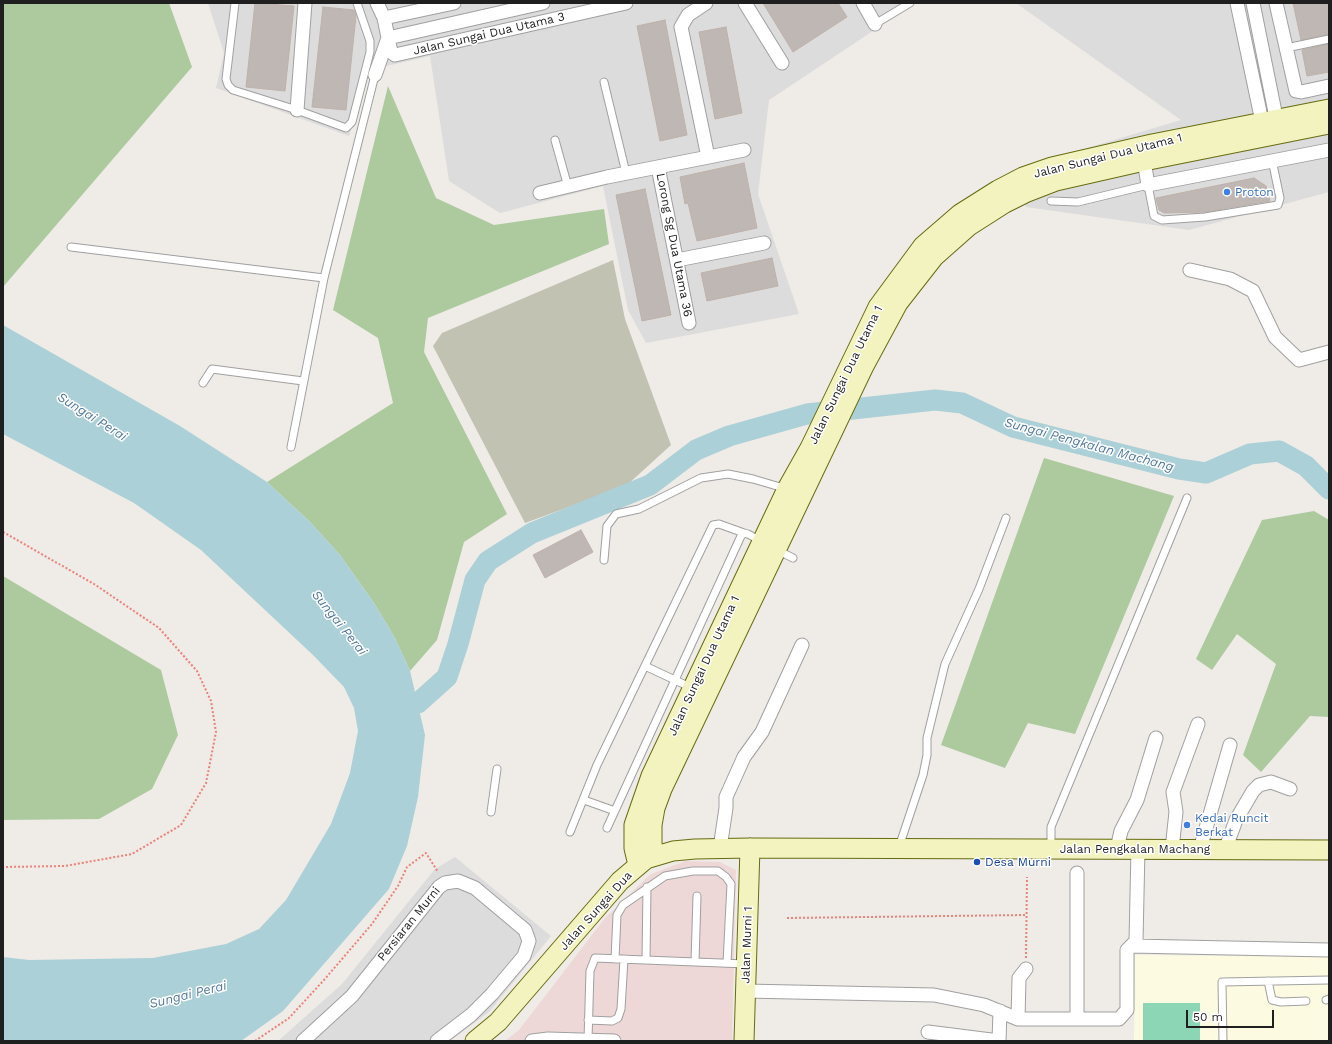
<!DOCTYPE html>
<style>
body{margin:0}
#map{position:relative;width:1332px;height:1044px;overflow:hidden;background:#efebe6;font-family:"Work Sans",sans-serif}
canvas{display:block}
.frame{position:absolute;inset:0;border:4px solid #1f1f1f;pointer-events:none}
.scale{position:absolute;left:1186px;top:1010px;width:88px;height:18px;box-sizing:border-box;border:2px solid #1f1f1f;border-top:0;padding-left:5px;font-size:12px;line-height:14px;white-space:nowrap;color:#1f1f1f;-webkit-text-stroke:3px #fff;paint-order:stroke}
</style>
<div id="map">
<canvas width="1332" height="1044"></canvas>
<div class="frame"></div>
<div class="scale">50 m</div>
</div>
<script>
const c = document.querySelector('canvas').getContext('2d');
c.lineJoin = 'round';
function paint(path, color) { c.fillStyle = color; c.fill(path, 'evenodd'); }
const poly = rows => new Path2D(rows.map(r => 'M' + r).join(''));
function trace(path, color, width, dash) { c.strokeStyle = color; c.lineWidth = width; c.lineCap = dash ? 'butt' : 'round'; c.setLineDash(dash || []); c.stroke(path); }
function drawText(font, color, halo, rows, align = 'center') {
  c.font = font + ' "Work Sans",sans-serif'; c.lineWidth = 3; c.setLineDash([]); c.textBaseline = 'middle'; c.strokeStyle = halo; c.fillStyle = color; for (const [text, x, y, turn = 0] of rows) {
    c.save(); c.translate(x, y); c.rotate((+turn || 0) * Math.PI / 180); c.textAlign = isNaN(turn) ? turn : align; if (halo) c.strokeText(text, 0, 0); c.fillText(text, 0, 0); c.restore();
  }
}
const residential = poly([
 [208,3,915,3,769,100,758,194,799,314,646,343,628,310,603,186,500,213,449,181,430,56,369,70,349,136,216,88,224,53],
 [1016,3,1329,3,1329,192,1189,230,1026,207,1010,171,1181,120],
 [455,857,551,936,489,1012,450,1041,278,1041,342,984,435,869]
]);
const commercial = poly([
 [686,861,720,862,736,870,732,1041,505,1041,519,1030,605,918,651,874]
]);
const education = poly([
 [1135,955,1329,957,1329,1041,1134,1041]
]);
const construction = poly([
 [613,260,625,319,671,445,626,486,525,523,433,346,442,333]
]);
const forest = poly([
 [3,3,169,3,192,67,3,287],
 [388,86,436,198,494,225,604,209,609,244,428,318,424,352,507,514,464,542,437,640,410,671,395,638,374,603,340,555,310,522,267,482,393,403,378,338,333,310],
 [1044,458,1174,496,1075,734,1028,723,1005,768,941,745],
 [1314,511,1329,520,1329,717,1310,716,1261,772,1243,755,1276,664,1237,634,1212,670,1196,659,1262,520],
 [3,576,161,670,178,735,152,789,99,819,3,820]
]);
const pitch = poly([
 [1143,1003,1200,1003,1200,1041,1143,1041]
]);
const water = poly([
 [3,325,180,426,267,482,310,522,340,555,374,603,395,638,410,671,425,735,418,797,407,846,389,889,283,1011,241,1041,3,1041,3,957,29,960,153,958,226,944,259,929,286,900,331,824,350,773,358,731,354,708,344,687,313,655,201,550,134,503,3,434]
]);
const river = poly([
 [391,713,418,703,447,677,458,644,475,580,488,561,532,533,650,485,696,450,729,436,807,414,935,400,962,403,1013,427,1179,469,1206,473,1250,454,1279,451,1306,466,1329,489]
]);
const building = poly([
 [255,3,294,6,285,91,246,87,255,3],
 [763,3,838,3,847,17,793,52,763,3],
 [1293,3,1329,3,1329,34,1301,40,1293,3],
 [323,7,354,10,356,16,346,110,312,107,323,7],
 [665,20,687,135,660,141,637,26,665,20],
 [726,27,742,113,715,119,699,32,726,27],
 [1329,44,1329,72,1307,76,1302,50,1329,44],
 [744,163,757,228,697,241,688,203,685,204,680,177,744,163],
 [1254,178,1266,186,1270,201,1205,212,1164,213,1159,210,1156,198,1254,178],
 [645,189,671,315,642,321,616,195,645,189],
 [772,258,778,286,707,301,701,273,772,258],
 [581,530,593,552,545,578,533,555,581,530]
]);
const path = poly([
 [3,532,94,584,159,628,197,671,211,701,216,732,206,783,181,825,132,854,65,866,3,867],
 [787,918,1026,915],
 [1026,958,1027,877],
 [255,1041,289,1018,324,980,372,924,398,886,407,867,426,853,438,872]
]);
const lane = poly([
 [235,3,226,79,228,85,233,90,297,110,346,128,352,122,370,52,370,41,357,3],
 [875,24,910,3],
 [1286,48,1329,39],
 [604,82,626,173],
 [555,140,568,187],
 [1051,201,1078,202,1148,185,1154,216,1162,220,1205,217,1278,205,1280,198,1272,160],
 [71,247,324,278],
 [203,383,212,369,303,381],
 [291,447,324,278,375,75],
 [777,550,793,558],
 [604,560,607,526,616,514,639,509,701,478,728,474,753,479,787,489],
 [645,666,692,688],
 [584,800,615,811],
 [491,812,497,769],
 [607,828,741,536,744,533,748,534,761,541],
 [570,832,597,765,713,525,719,524,744,533],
 [899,847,923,775,927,755,927,738,945,664,979,589,1006,518],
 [1051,849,1051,827,1187,498],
 [615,959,617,915,623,905,665,876,693,871,718,871,726,877,731,884,727,963],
 [646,960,647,887],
 [695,962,697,896],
 [1268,981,1272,1000,1281,1002,1306,1001],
 [1326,1000,1329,999],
 [588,1020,612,1021,618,1018,621,1009,624,959],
 [588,1040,590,971,595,958,746,964],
 [1223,1041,1222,982,1329,980]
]);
const street = poly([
 [377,3,384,18,391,52,395,55,626,3],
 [706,3,688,15,681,27,708,157],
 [745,3,782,63],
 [863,3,875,24],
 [1237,3,1264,131],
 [1253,3,1278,127],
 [1276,3,1296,91,1301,92,1329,86],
 [384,18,454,3],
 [388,38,543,3],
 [375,75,388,38],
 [297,110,305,3],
 [1144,161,1148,185,1329,150],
 [658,167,689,323],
 [540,193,607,177,744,150],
 [677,260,764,243],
 [1190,270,1230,279,1253,291,1275,337,1299,360,1329,352],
 [720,848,726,808,726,797,744,757,762,732,802,645],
 [1117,849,1121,831,1137,800,1156,738],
 [1172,849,1176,812,1173,792,1198,724],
 [1200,849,1230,745],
 [1225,850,1236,820,1253,791,1259,785,1271,782,1290,789],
 [1077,873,1077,1019],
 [1131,946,1329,950],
 [745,991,934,995,984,1005,1018,1019,1119,1019,1127,1010,1127,950,1136,941,1138,849],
 [1018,1019,1019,978,1026,969],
 [928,1032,999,1041],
 [303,1041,352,996,439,887,445,883,458,881,475,888,525,930,529,941,524,956,492,994,471,1015,437,1041],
 [532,1041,548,1039,614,1041],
 [999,1041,1000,1011]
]);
const secondary = poly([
 [655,856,652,844,652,825,655,808,662,789,864,366,898,303,934,257,969,226,1005,203,1025,193,1056,181,1144,161,1329,124],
 [638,865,634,848,634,825,651,776,787,489,810,448,878,307,923,246,960,214,998,190,1023,177,1052,167,1152,144,1329,109],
 [475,1041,498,1022,620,881,646,859,673,851,695,849,750,848,1329,850],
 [744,1041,750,848]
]);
const markers = [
 [1227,192,4,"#3f7fe0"],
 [1187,825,4,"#3f7fe0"],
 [977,862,4,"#1a4fb4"]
];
const streetNames = [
 ["Jalan Sungai Dua Utama 3",489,34,-13],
 ["Jalan Sungai Dua Utama 1",1108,156,-14],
 ["Lorong Sg Dua Utama 36",674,245,79],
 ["Jalan Sungai Dua Utama 1",846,375,-64],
 ["Jalan Sungai Dua Utama 1",704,666,-65],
 ["Jalan Pengkalan Machang",1135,849],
 ["Jalan Sungai Dua",596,911,-48],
 ["Persiaran Murni",409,924,-51],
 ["Jalan Murni 1",747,945,-88]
];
const shopNames = [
 ["Proton",1235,192],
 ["Kedai Runcit",1195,818],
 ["Berkat",1195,832]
];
const transitNames = [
 ["Desa Murni",985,862]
];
const waterNames = [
 ["Sungai Perai",92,417,32],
 ["Sungai Pengkalan Machang",1089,445,15],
 ["Sungai Perai",339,623,51],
 ["Sungai Perai",188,995,-14]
];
paint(residential, '#dddcdc');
paint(commercial, '#eed7d7');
paint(education, '#fcfbe2');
paint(construction, '#c2c2b2');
paint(forest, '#adca9f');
paint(pitch, '#8cd6b6');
paint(water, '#abd0d8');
trace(river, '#abd0d8', 21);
paint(building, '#bfb7b3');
trace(building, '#bfb2aa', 1);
trace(lane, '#a0a0a0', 9);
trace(street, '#a0a0a0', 15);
trace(secondary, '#666c10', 21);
trace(path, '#ec817a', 2, [2, 2]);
trace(lane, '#fff', 7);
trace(street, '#fff', 13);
trace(secondary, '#f3f3c0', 19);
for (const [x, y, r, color] of markers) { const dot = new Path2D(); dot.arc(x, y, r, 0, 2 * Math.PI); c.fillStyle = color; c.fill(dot); trace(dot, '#fff', 1.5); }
drawText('12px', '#1f1f1f', '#fff', streetNames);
drawText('12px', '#366cbe', '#fff', shopNames, 'left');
drawText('12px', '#164399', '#fff', transitNames, 'left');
drawText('italic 13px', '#527a9e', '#fff', waterNames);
</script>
